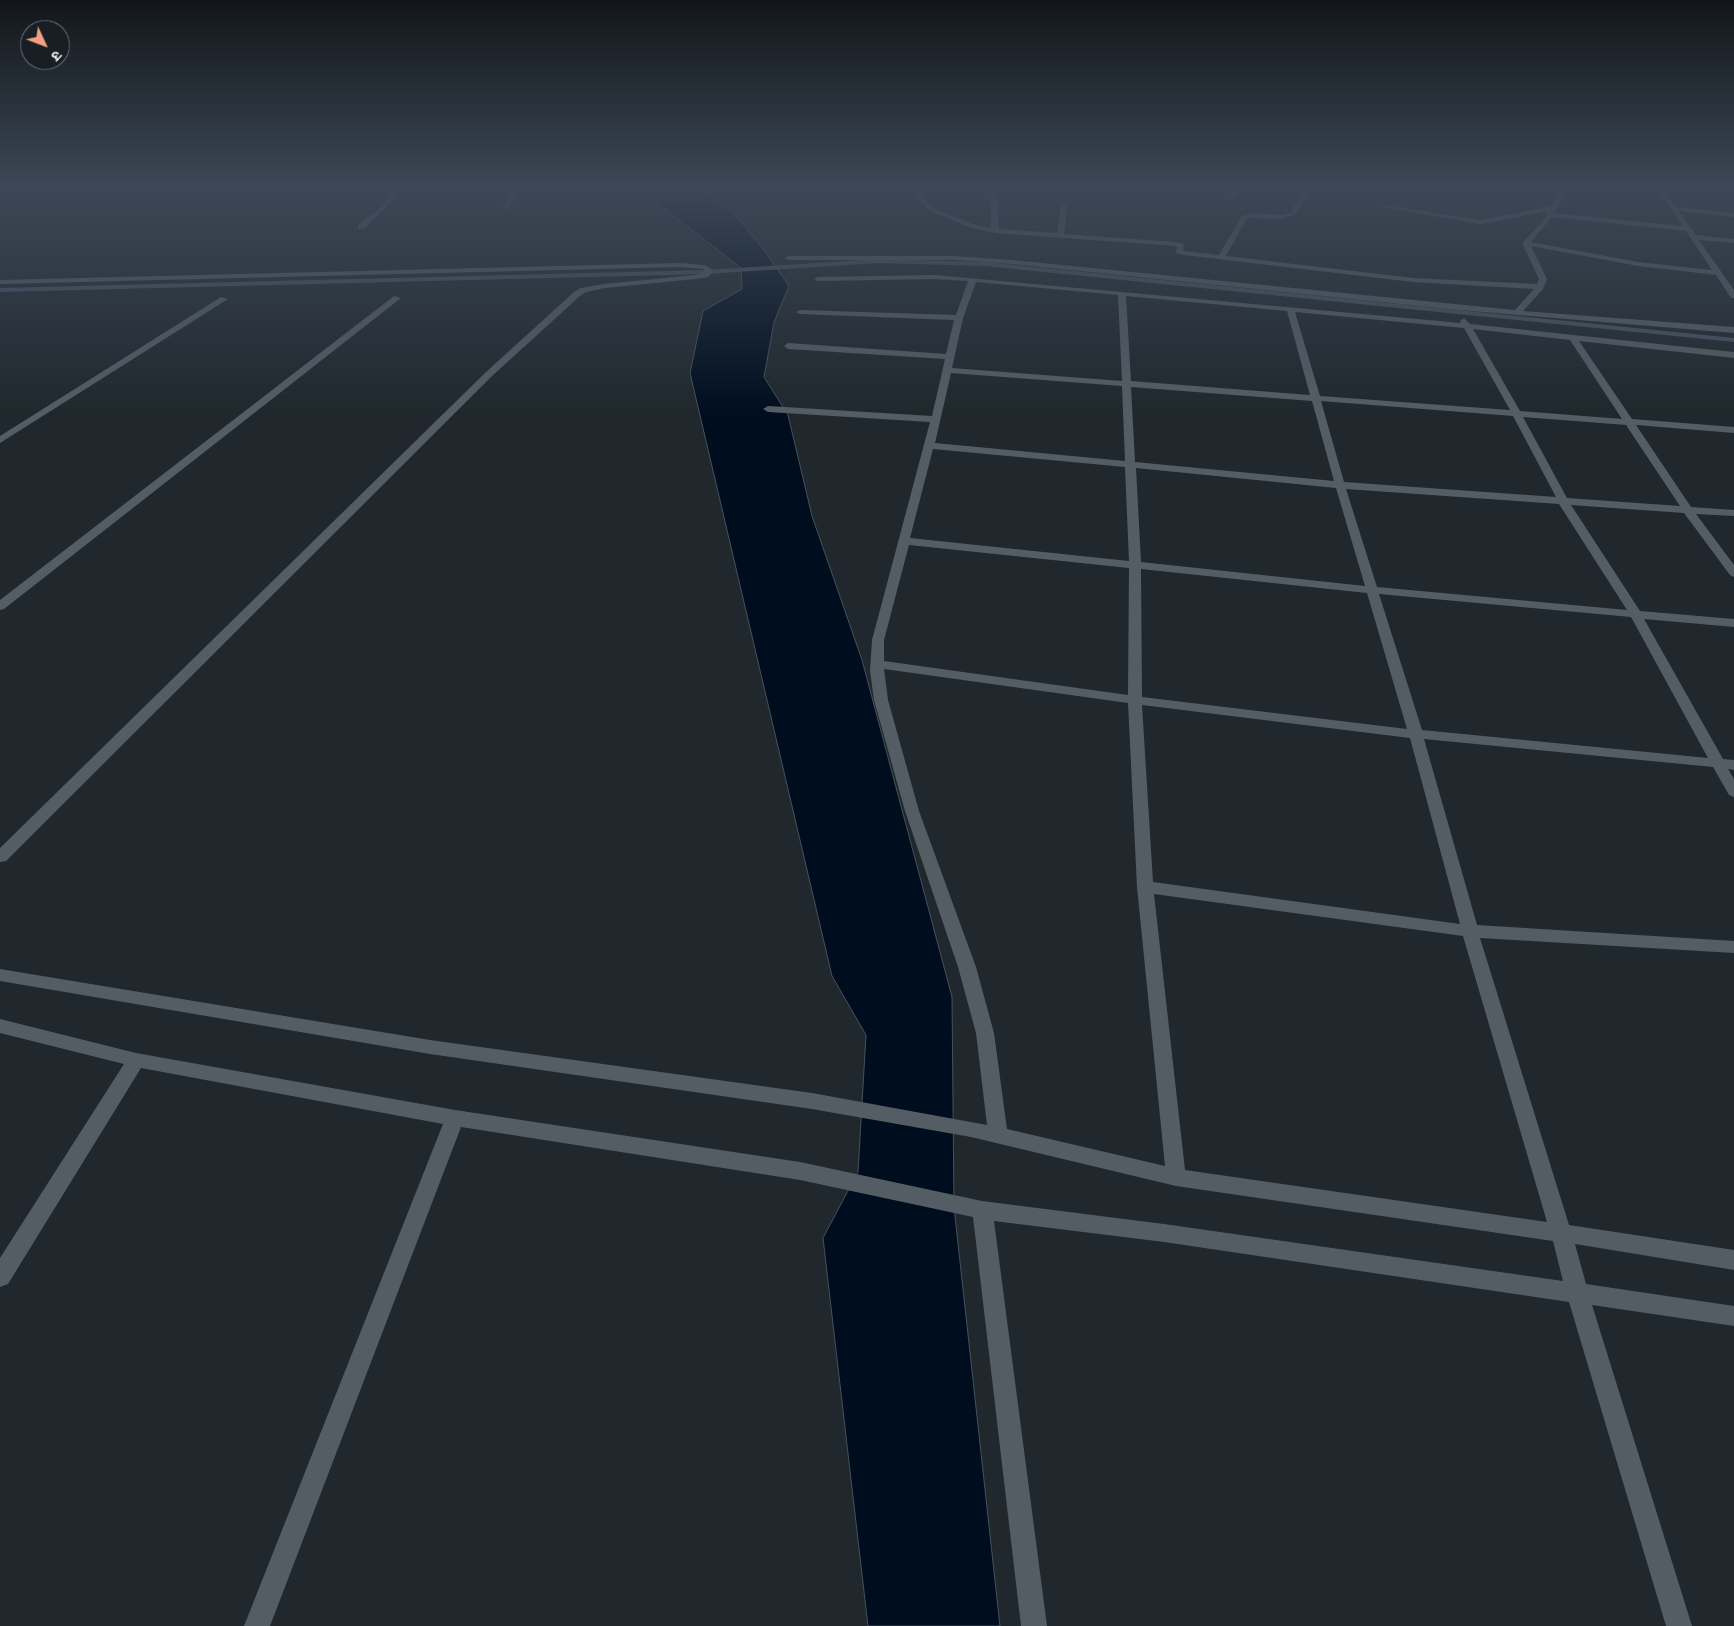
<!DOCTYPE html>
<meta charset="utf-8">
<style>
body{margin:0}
#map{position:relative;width:1734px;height:1626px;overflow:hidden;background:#20282d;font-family:Georgia,"Noto Sans Devanagari",serif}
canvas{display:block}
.north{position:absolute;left:20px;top:20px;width:50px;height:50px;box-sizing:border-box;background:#171e24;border:1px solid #6c7278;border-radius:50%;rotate:133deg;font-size:14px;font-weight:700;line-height:20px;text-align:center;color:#ebf1f5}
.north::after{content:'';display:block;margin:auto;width:18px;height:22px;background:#f2a080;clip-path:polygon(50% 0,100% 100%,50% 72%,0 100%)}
</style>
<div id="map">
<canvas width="1734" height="1626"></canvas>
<div class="north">उ</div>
</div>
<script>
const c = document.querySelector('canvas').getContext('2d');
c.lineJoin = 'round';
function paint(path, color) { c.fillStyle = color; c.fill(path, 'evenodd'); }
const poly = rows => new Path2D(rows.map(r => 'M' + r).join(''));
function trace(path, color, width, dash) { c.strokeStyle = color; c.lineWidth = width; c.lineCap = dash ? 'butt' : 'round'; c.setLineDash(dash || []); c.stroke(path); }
const water = poly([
 [647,187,702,187,715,201,732,211,764,250,789,286,774,322,764,377,788,415,812,516,862,660,952,997,954,1207,1000,1626,868,1626,823,1238,858,1172,866,1035,832,976,690,373,703,311,742,289,741,268,661,206,647,187]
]);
const stream = poly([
 [878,259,985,262,1734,338,1734,342,985,266,878,263,706,274,0,292,0,288,706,270,878,259]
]);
const minor = poly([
 [397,187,403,187,384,210,364,229,358,229,358,225,380,208,397,187],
 [516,187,522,187,508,209,504,209,503,208,516,187],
 [915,187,921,187,926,200,934,209,973,224,991,228,991,187,997,187,999,229,1057,233,1061,206,1064,204,1067,206,1064,234,1176,242,1184,244,1183,250,1185,251,1219,255,1242,216,1252,213,1281,215,1291,212,1306,187,1312,187,1296,214,1282,219,1247,218,1226,256,1413,278,1537,284,1539,279,1522,243,1544,220,1548,211,1481,224,1381,207,1384,205,1481,220,1551,206,1561,190,1548,187,1570,187,1554,213,1683,226,1656,187,1662,187,1676,207,1734,213,1734,217,1679,211,1696,235,1734,239,1734,243,1699,240,1734,290,1734,298,1731,298,1716,275,1638,266,1531,246,1547,279,1543,289,1523,311,1734,327,1734,333,1459,310,1012,264,955,260,788,260,784,258,788,256,955,256,1012,260,1515,310,1534,289,1413,282,1184,255,1176,253,1177,247,1175,246,995,233,969,227,930,211,920,201,915,187],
 [1552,217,1686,231,1712,270,1638,262,1531,242,1552,217],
 [1112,187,1138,187,1154,190,1151,192,1115,189,1112,187],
 [1234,187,1240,187,1234,198,1230,198,1234,187],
 [680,263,705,265,714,271,708,277,695,279,605,288,586,292,580,296,492,376,6,861,0,862,0,848,486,372,574,292,581,288,605,284,695,275,705,271,703,269,680,267,0,284,0,280,680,263],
 [935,275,1461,323,1460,321,1464,318,1470,324,1734,352,1734,358,1579,341,1632,419,1734,427,1734,433,1636,425,1691,507,1734,510,1734,516,1696,514,1734,565,1734,577,1730,575,1684,513,1571,505,1640,611,1734,619,1734,627,1644,619,1723,759,1734,760,1734,770,1728,769,1734,779,1734,797,1729,795,1713,767,1424,739,1477,925,1734,941,1734,953,1480,938,1569,1225,1734,1250,1734,1270,1575,1244,1586,1284,1734,1306,1734,1326,1592,1305,1692,1626,1666,1626,1569,1302,1164,1242,994,1221,1047,1626,1021,1626,973,1217,800,1180,461,1127,270,1626,244,1626,443,1124,141,1068,8,1284,0,1287,0,1258,124,1064,0,1033,0,1019,136,1053,455,1110,800,1162,982,1201,1164,1224,1563,1281,1553,1241,1176,1186,971,1137,812,1109,430,1054,0,981,0,969,430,1040,812,1093,987,1125,976,1033,958,967,905,811,874,700,870,671,872,640,930,422,768,412,763,409,768,406,932,416,945,359,788,349,784,346,788,343,946,354,954,320,800,314,796,312,800,310,956,315,968,281,935,279,818,281,814,279,818,277,935,275],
 [976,282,1118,295,1122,381,952,368,963,318,976,282],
 [1126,296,1287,311,1310,395,1131,381,1126,296],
 [1295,312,1464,328,1510,410,1320,396,1295,312],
 [1473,329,1570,340,1622,419,1520,411,1473,329],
 [951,373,1122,386,1125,461,935,443,951,373],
 [1131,387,1312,401,1334,481,1135,462,1131,387],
 [1321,401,1513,416,1556,497,1344,482,1321,401],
 [1523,417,1626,425,1680,506,1567,498,1523,417],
 [933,449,1125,467,1129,561,910,538,933,449],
 [1136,468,1336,488,1365,586,1141,562,1136,468],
 [1346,489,1559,504,1627,610,1377,587,1346,489],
 [909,545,1129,568,1128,695,884,661,884,640,909,545],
 [1141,569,1367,593,1407,729,1142,697,1141,569],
 [1379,594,1631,617,1708,758,1422,730,1379,594],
 [884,669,1128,703,1137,887,1165,1166,1007,1129,994,1033,976,967,919,811,888,700,884,669],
 [1142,705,1410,738,1460,924,1153,882,1142,705],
 [1154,894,1463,936,1547,1222,1185,1170,1154,894],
 [394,296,401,298,4,609,0,610,0,600,394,296],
 [221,297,228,299,0,443,0,436,221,297]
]);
paint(water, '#000d1e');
trace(water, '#46515e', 1);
paint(stream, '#46515e');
paint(minor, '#555d64');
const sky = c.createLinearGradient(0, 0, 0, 415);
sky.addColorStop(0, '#121619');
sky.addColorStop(0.45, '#3c4857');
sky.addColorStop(1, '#3c485700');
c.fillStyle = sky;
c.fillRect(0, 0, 1734, 415);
</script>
